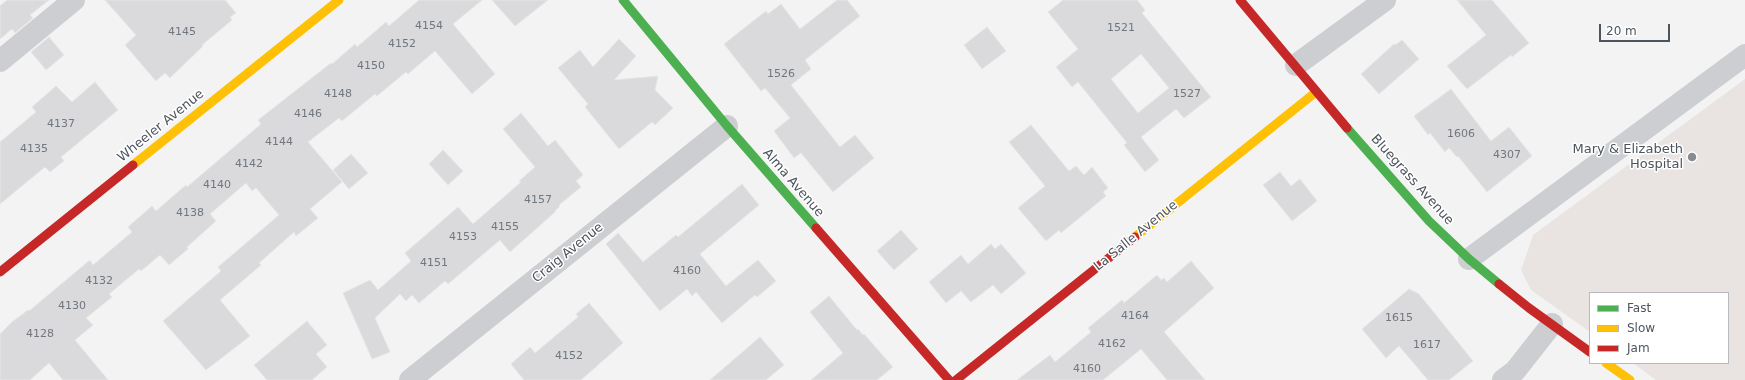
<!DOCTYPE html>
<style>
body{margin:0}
#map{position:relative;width:1745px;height:380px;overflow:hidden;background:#f4f3f3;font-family:"DejaVu Sans",sans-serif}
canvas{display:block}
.legend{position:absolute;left:1589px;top:292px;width:140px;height:72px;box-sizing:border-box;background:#fff;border:1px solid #b7bbbf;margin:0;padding:5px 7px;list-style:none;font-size:12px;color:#4c545e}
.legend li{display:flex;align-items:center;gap:8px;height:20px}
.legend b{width:20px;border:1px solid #b7bbbf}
.scale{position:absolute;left:1599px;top:24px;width:71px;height:18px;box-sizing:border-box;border:2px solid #4c545e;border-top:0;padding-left:5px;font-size:12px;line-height:14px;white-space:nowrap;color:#4c545e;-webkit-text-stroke:3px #fff;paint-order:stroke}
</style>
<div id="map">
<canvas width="1745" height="380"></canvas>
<ul class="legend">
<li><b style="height:5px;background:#4caf50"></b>Fast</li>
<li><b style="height:5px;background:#ffc107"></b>Slow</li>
<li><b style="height:5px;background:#c62828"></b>Jam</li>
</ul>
<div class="scale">20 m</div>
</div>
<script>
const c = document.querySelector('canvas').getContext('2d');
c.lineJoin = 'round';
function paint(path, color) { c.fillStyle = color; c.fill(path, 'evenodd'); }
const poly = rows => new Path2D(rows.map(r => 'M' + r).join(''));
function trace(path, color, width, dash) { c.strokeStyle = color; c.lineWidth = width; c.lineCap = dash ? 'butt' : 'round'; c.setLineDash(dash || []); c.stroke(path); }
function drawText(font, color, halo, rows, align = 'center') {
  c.font = font + ' "DejaVu Sans",sans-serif'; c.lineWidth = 3; c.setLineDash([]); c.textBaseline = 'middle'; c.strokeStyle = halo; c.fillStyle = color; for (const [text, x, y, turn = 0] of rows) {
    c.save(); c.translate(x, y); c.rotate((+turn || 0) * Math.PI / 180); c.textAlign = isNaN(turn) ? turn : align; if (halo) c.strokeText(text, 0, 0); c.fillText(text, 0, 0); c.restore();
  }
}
const medical = poly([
 [1745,79,1745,380,1656,380,1633,363,1728,363,1728,293,1590,293,1590,332,1531,290,1521,270,1533,235]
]);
const building = poly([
 [7,0,49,0,30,15,33,18,15,33,12,29,0,39,0,6,7,0],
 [105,0,225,0,236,13,230,17,232,20,202,45,203,46,170,78,165,73,156,81,125,45,136,35,105,0],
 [419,0,482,0,453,24,495,74,472,94,435,51,408,74,406,72,377,96,375,94,342,121,339,118,308,142,342,182,310,209,318,218,296,236,294,232,259,263,261,265,220,300,250,336,206,370,163,321,221,271,218,267,279,215,256,188,252,191,246,183,210,214,216,221,187,247,188,249,169,265,160,255,141,271,139,269,109,294,112,297,86,318,93,325,75,340,108,380,63,380,49,363,30,380,0,380,0,334,12,322,28,310,29,311,90,260,93,265,132,232,128,227,152,206,156,211,186,185,187,187,261,124,258,120,331,63,332,64,355,44,357,47,386,22,389,26,419,0],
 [492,0,548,0,515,26,492,0],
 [837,0,847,0,860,16,805,60,811,69,791,85,840,147,855,135,874,158,833,192,801,153,794,158,774,131,790,118,765,88,761,91,724,44,766,11,768,14,781,4,800,29,837,0],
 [1063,0,1137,0,1145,10,1142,13,1211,97,1184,118,1176,109,1141,137,1159,160,1145,172,1124,145,1127,143,1078,82,1072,87,1056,67,1078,49,1048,12,1063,0],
 [1141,54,1169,88,1138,113,1111,79,1141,54],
 [1457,0,1492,0,1529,43,1512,57,1511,55,1467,89,1447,66,1486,35,1457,0],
 [987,27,1006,51,982,69,964,45,987,27],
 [49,37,64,55,46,70,31,52,49,37],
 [619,39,636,56,614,80,658,76,655,90,673,108,655,125,652,122,619,149,585,107,588,104,558,68,580,50,593,67,619,39],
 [1402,40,1419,59,1379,94,1361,74,1394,44,1395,45,1402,40],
 [95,82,118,110,61,157,64,161,50,172,45,167,0,204,0,142,36,112,32,107,56,86,72,102,95,82],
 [1451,89,1491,141,1509,127,1532,156,1487,192,1458,156,1457,157,1449,148,1445,152,1430,133,1428,135,1414,116,1451,89],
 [521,113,548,146,555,140,583,175,576,181,581,187,559,205,560,206,555,211,555,212,510,252,500,240,448,284,445,281,419,303,412,295,406,301,400,294,375,318,390,352,372,359,343,293,370,280,378,290,411,261,405,253,458,207,473,224,521,182,519,181,535,167,503,129,521,113],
 [1031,125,1069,171,1076,166,1084,175,1092,167,1108,188,1103,192,1106,196,1061,233,1059,230,1046,241,1018,208,1045,186,1009,142,1031,125],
 [443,150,463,171,448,185,429,164,443,150],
 [351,154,368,173,349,189,333,170,351,154],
 [1280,172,1291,186,1300,179,1317,201,1292,221,1263,185,1280,172],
 [742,184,759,205,700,254,726,286,758,260,776,281,757,297,755,295,722,323,696,292,692,296,687,289,660,311,606,244,618,233,643,262,676,235,678,237,742,184],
 [901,230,918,249,894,270,877,251,901,230],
 [991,244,995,249,1001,244,1026,273,1001,294,993,285,971,302,961,291,946,303,929,282,961,255,968,264,991,244],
 [1191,261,1214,288,1164,332,1205,380,1167,380,1141,349,1103,380,1017,380,1050,355,1055,362,1091,332,1088,328,1122,300,1124,303,1157,275,1161,280,1164,278,1167,282,1191,261],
 [1409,289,1419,294,1473,361,1449,380,1428,380,1399,346,1386,358,1362,329,1409,289],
 [829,296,857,330,858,329,863,335,864,334,893,367,877,380,811,380,843,353,810,312,829,296],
 [589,303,623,343,581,380,524,380,511,364,530,347,535,353,578,317,576,314,589,303],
 [307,321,327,345,316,354,327,367,312,380,267,380,254,365,307,321],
 [760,337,784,365,766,380,710,380,760,337]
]);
const street = poly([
 [0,61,74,0],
 [1296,65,1385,0],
 [1469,259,1745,55],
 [410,380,727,126],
 [1503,380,1515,371,1552,324]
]);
const fast = poly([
 [623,0,727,126,816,228],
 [1347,128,1429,221,1469,259,1499,284]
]);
const slow = poly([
 [133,165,339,0],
 [1135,237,1316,92],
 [1606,363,1630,380]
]);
const jam = poly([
 [1240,0,1347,128],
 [816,228,949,380],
 [0,272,133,165],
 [1499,284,1529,308,1590,352],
 [956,380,1135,237]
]);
const markers = [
 [1692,157,5,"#878c92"]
];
const numberNames = [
 ["4154",429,26],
 ["1521",1121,28],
 ["4145",182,32],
 ["4152",402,44],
 ["4150",371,66],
 ["1526",781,74],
 ["4148",338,94],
 ["1527",1187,94],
 ["4146",308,114],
 ["4137",61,124],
 ["1606",1461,134],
 ["4144",279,142],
 ["4135",34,149],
 ["4307",1507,155],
 ["4142",249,164],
 ["4140",217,185],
 ["4157",538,200],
 ["4138",190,213],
 ["4155",505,227],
 ["4153",463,237],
 ["4151",434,263],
 ["4160",687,271],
 ["4132",99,281],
 ["4130",72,306],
 ["4164",1135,316],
 ["1615",1399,318],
 ["4128",40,334],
 ["4162",1112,344],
 ["1617",1427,345],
 ["4152",569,356],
 ["4160",1087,369]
];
const streetNames = [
 ["Wheeler Avenue",161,126,-39],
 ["Bluegrass Avenue",1412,180,48],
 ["Alma Avenue",793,183,49],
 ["La Salle Avenue",1136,236,-39],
 ["Craig Avenue",568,253,-39]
];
const poiNames = [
 ["Mary & Elizabeth",1683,150],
 ["Hospital",1683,165]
];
paint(medical, '#e9e3e2');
paint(building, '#dadadc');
trace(building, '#e5e5e6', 1);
trace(street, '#cdced1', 22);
trace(fast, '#4caf50', 9);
trace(slow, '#ffc107', 9);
trace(jam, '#c62828', 9);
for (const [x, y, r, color] of markers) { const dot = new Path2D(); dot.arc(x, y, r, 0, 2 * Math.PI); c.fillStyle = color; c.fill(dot); trace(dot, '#fff', 1.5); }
drawText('11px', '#71777f', null, numberNames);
drawText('13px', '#4c545e', '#fff', streetNames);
drawText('13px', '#4c545e', '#fff', poiNames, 'right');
</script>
